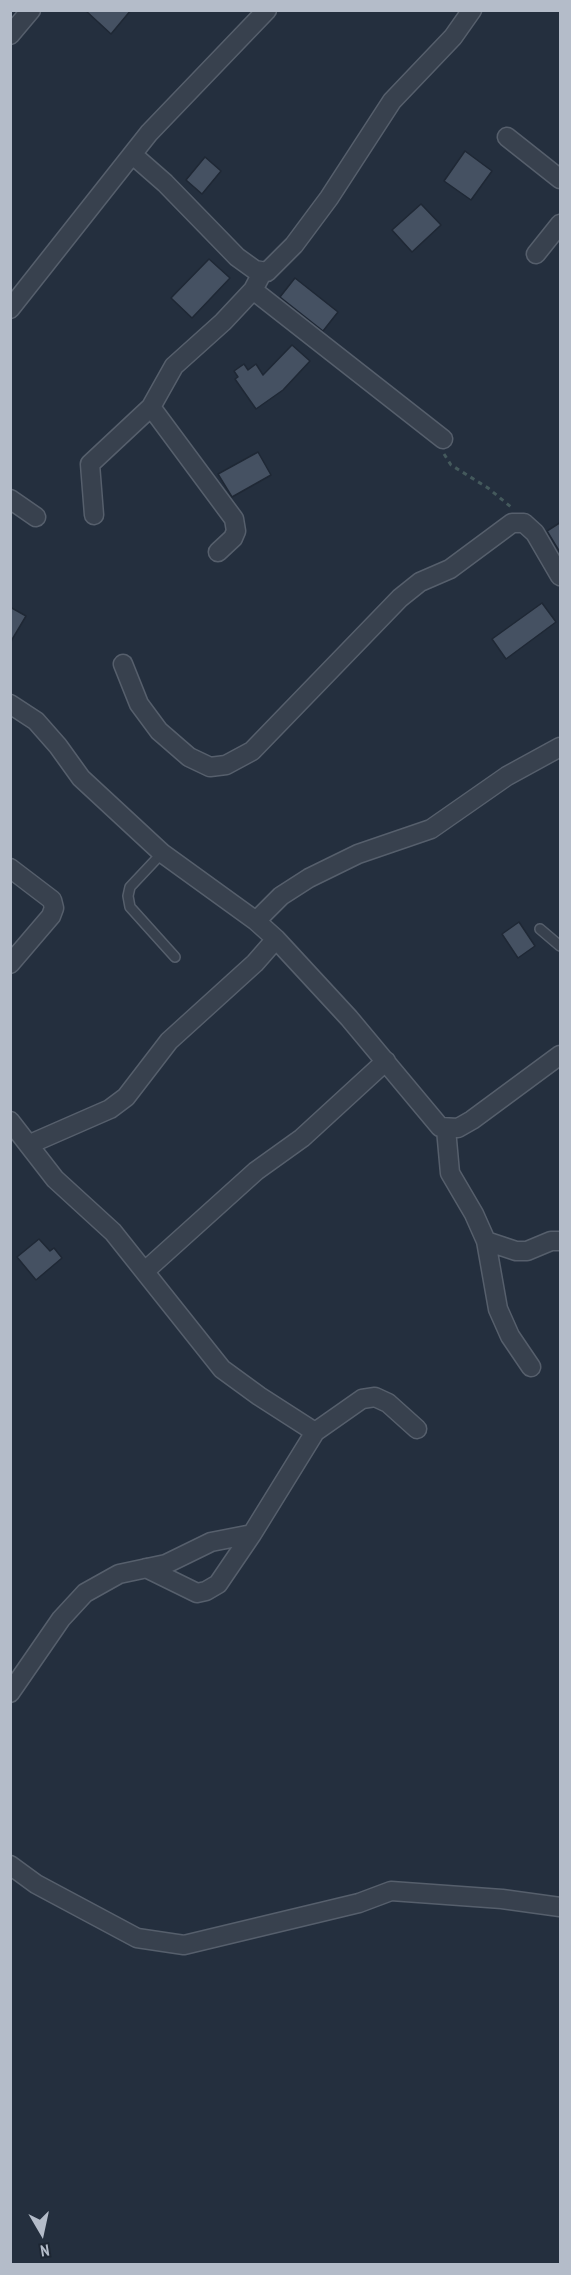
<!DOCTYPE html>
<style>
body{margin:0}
#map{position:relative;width:571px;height:2275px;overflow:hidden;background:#242f3e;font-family:"PT Sans Narrow",sans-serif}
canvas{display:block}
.frame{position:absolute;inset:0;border:12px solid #b4bcc9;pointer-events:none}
.north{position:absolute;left:12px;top:2203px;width:60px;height:60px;-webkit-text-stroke:4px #1d2633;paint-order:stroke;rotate:171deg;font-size:16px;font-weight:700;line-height:24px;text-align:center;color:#b4bcc9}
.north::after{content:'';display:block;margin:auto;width:21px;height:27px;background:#b4bcc9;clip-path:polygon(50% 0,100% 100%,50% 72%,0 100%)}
</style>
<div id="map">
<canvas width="571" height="2275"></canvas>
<div class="frame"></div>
<div class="north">N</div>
</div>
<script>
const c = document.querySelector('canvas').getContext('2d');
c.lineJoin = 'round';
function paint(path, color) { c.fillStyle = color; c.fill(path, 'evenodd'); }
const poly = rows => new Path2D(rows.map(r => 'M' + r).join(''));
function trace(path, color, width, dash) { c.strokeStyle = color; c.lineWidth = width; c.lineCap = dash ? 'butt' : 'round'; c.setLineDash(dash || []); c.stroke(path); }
const building = poly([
 [85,10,131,10,111,34,85,10],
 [465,151,492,171,471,200,444,181,465,151],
 [205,157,221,171,202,194,186,180,205,157],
 [421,204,441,225,412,252,392,230,421,204],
 [209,259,230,278,192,318,171,298,209,259],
 [295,278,338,312,323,331,280,297,295,278],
 [292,345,310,361,283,390,256,409,235,379,238,377,234,371,244,364,248,370,256,364,263,375,292,345],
 [258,452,271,475,232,497,218,474,258,452],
 [561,522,561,554,547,531,561,522],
 [542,603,556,622,506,659,492,639,542,603],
 [10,607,26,616,10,643,10,607],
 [519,922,535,946,518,958,502,934,519,922],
 [39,1239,50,1251,54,1248,62,1258,36,1280,17,1257,39,1239]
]);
const path = poly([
 [444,454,451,465,488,488,511,507]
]);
const service = poly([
 [162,853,130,887,128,896,130,907,175,957],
 [540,929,560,946]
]);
const minor = poly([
 [10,35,31,10],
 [507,137,560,179],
 [133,155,165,183,237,257,255,270,267,272,294,245,329,198,392,101,453,37,472,10],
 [536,254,560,224],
 [253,290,443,439],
 [10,309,149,133,267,10],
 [151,407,234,519,236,531,233,538,218,552],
 [10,499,36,517],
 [94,515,90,464,151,407,174,366,223,322,253,290,262,273],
 [123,664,139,704,159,731,189,757,210,767,226,765,252,751,400,598,420,582,450,569,512,523,524,523,535,533,560,576],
 [10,704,36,721,58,746,81,778,162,853,256,921,276,939,349,1018,440,1127,458,1128,472,1120,560,1055],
 [10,868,52,900,54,908,51,916,10,964],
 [256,921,281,896,309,878,358,854,431,829,507,776,560,747],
 [10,1121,55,1179,113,1232,222,1369,259,1396,315,1432],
 [446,1129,450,1173,474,1214,486,1241,498,1309,510,1336,531,1367],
 [30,1144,110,1109,126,1097,169,1041,255,963,276,939],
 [486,1241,516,1251,527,1251,551,1241,560,1241],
 [145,1271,256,1171,302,1138,386,1061],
 [146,1568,197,1593,206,1591,218,1584,252,1534,315,1432,362,1399,375,1397,388,1403,417,1429],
 [10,1693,61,1619,85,1593,119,1574,166,1564,211,1542,252,1534],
 [10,1865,36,1884,137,1938,184,1945,359,1903,391,1891,502,1899,560,1907]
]);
paint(building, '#455162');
trace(building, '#1f2835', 1.5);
trace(service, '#565f6c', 12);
trace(minor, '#565f6c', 21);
trace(path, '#44595c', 3, [4.5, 4.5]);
trace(service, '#38414e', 9);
trace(minor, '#38414e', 18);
</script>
